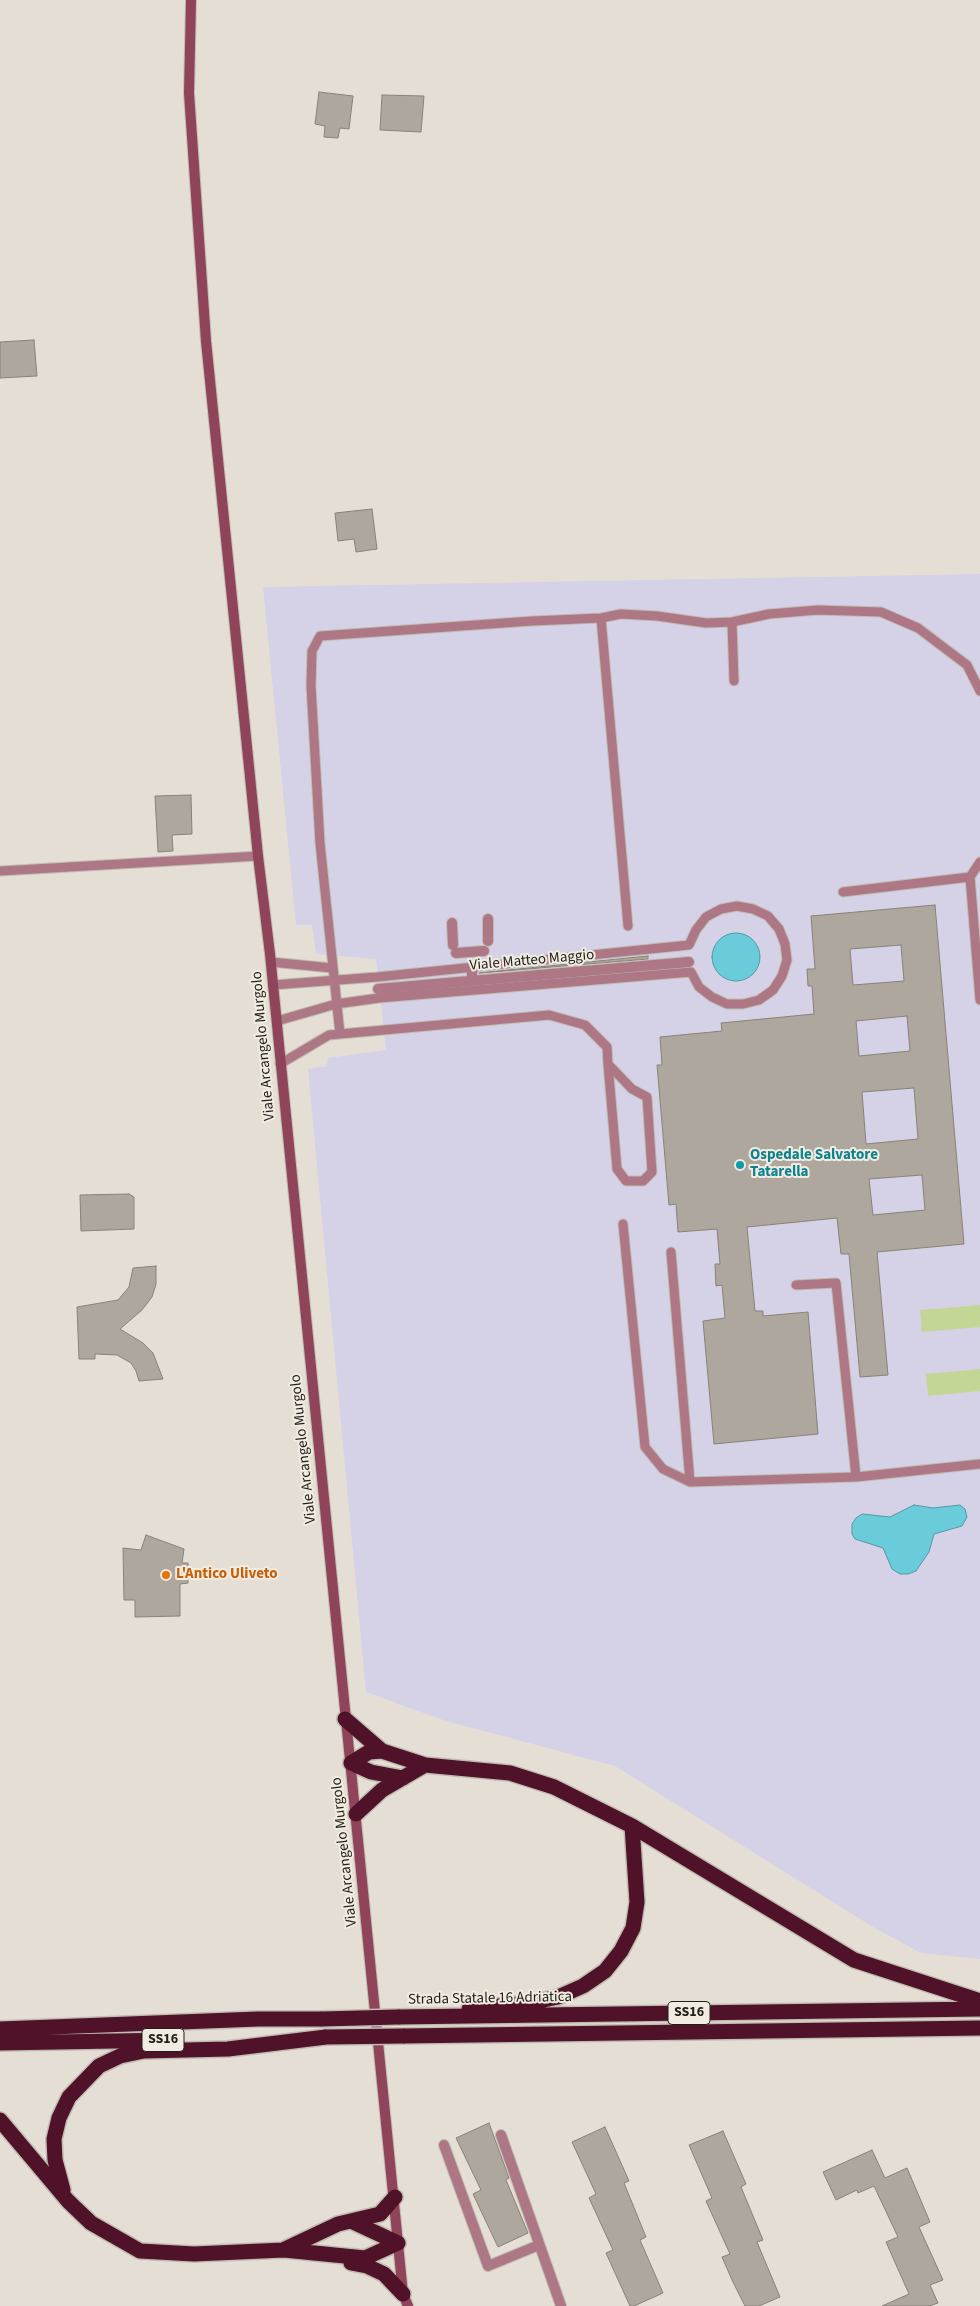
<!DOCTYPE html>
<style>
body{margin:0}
canvas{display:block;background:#e4ded4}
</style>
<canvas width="980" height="2306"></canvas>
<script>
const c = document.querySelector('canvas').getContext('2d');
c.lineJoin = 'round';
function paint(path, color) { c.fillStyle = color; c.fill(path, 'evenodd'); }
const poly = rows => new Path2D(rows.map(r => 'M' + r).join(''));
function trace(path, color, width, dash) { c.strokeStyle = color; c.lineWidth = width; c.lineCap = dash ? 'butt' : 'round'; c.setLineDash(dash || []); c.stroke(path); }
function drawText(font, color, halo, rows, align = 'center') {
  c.font = font + ' "Source Sans 3",sans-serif'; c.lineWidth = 4; c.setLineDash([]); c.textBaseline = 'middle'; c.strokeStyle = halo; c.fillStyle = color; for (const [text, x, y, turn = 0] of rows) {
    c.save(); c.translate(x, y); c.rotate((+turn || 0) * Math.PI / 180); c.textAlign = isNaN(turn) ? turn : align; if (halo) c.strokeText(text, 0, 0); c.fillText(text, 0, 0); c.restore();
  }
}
const medical = poly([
 [980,574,980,1959,921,1953,873,1927,615,1766,443,1720,366,1692,308,1069,327,1066,328,1058,386,1050,376,959,316,954,312,925,296,925,263,587]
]);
const green = poly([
 [980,1305,980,1327,922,1332,920,1310],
 [980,1369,980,1391,928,1396,926,1374]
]);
const water = poly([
 '712 957a24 24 0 1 1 48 0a24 24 0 1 1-48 0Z',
 [914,1505,933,1508,960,1505,965,1509,967,1517,962,1526,934,1534,929,1552,916,1571,908,1574,900,1574,892,1569,883,1548,855,1539,852,1534,852,1524,856,1518,862,1514,890,1517,914,1505]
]);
const building = poly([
 [319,92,353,96,349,129,340,128,338,138,324,137,325,126,315,124,319,92],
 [382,95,424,96,421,132,380,130,382,95],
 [34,340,37,376,0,378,0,342,34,340],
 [372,509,377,549,356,552,354,539,338,541,335,513,372,509],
 [191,795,192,834,172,835,173,851,158,852,155,796,191,795],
 [935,905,964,1244,877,1252,888,1375,860,1377,849,1254,841,1254,837,1218,747,1227,755,1311,763,1311,763,1316,808,1312,818,1434,714,1444,703,1321,725,1318,722,1285,716,1286,715,1264,720,1264,717,1229,678,1232,676,1204,669,1205,657,1065,662,1065,660,1037,722,1031,721,1023,814,1014,812,986,808,986,807,969,815,969,811,916,935,905],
 [901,945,904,981,853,985,850,949,901,945],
 [907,1016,910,1051,859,1056,856,1021,907,1016],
 [914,1088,918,1139,866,1144,862,1092,914,1088],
 [922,1175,925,1210,873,1215,869,1179,922,1175],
 [648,956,648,959,479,973,648,956],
 [129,1194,134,1197,134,1229,81,1231,80,1195,129,1194],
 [156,1266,156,1284,152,1297,142,1310,120,1329,143,1343,153,1353,163,1379,139,1381,136,1371,131,1363,117,1355,95,1354,95,1359,79,1359,77,1307,118,1300,129,1287,133,1268,156,1266],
 [146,1535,184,1549,182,1563,188,1563,188,1583,180,1584,180,1616,135,1617,135,1600,124,1600,123,1548,141,1550,146,1535],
 [489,2123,509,2178,506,2180,528,2233,498,2247,473,2194,481,2190,456,2138,489,2123],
 [605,2127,629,2181,624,2183,646,2237,640,2240,663,2293,634,2306,630,2306,606,2253,613,2250,589,2198,596,2194,572,2142,605,2127],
 [723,2131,746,2184,741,2187,763,2240,757,2242,780,2297,759,2306,745,2306,732,2280,722,2257,730,2254,706,2201,712,2198,689,2145,723,2131],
 [872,2150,885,2178,907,2168,930,2222,919,2227,943,2280,930,2285,938,2303,929,2306,882,2306,909,2294,886,2242,898,2237,874,2186,858,2193,857,2190,836,2200,823,2172,872,2150]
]);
const lane = poly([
 [601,618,628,926],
 [732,622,734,681],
 [980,862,970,877,980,1000],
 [0,871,258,856],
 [843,892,970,877],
 [271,962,332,968],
 [273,985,377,977,689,945,696,930,706,917,721,909,737,906,753,909,768,916,779,929,785,944,787,960,782,976,773,990,759,1000,743,1004,727,1004,712,997,699,987,691,972,379,998,336,1004,277,1021],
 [340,1034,320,843,311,686,312,651,320,636,532,621,601,618,621,614,657,616,706,623,732,622,769,614,818,610,881,612,918,628,967,665,980,691],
 [280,1064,329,1035,549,1015,585,1025,607,1047,608,1064,617,1169,626,1181,643,1181,652,1172,647,1097,632,1089,608,1064],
 [623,1224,645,1447,663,1469,690,1482],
 [671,1252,690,1482,856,1477,980,1464],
 [796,1285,836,1283,856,1477]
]);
const street = poly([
 [488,919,488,941],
 [452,923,453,945],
 [456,953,484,951],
 [472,967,472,981],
 [378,989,689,962],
 [501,2135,561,2306],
 [444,2145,488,2266,539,2245]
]);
const secondary = poly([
 [191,0,189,93,206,341,258,856,270,954,403,2294,408,2306]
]);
const highway = poly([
 [345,1719,382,1751],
 [351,1763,369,1752,382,1751,425,1765,510,1773,554,1787,632,1826,854,1960,980,2001],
 [351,1763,371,1772,403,1778],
 [356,1814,382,1790,425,1765],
 [469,2009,530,2003,558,1997,583,1986,605,1971,621,1951,633,1928,637,1902,632,1826],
 [398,2017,980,2009],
 [0,2029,258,2019,322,2019],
 [403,2036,980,2028],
 [0,2043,172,2040],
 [0,2120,68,2201,91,2223,140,2251,194,2254,284,2250,365,2258,398,2243],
 [63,2190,55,2160,54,2139,59,2118,69,2097,99,2066,120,2056,144,2051,228,2049,326,2037],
 [353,2222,398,2243],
 [285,2249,338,2224,380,2214,395,2197],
 [351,2263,367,2266,384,2274,403,2294]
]);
const highwayBridge = poly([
 [322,2019,398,2017],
 [326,2037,403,2036]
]);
const markers = [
 [740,1165,5,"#0f9aa8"],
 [166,1575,5,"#e8710a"]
];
const shields = [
 [689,2013,42],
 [163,2040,42]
];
const shieldNames = [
 ["SS16",689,2013],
 ["SS16",163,2040]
];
const streetNames = [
 ["Viale Matteo Maggio",532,961,-5],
 ["Viale Arcangelo Murgolo",264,1046,-95],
 ["Viale Arcangelo Murgolo",304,1449,-96],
 ["Viale Arcangelo Murgolo",345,1852,-96],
 ["Strada Statale 16 Adriatica",490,1999,-1]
];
const cultureNames = [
 ["Ospedale Salvatore",750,1156],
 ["Tatarella",750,1173]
];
const foodNames = [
 ["L'Antico Uliveto",176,1575]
];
paint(medical, '#d5d2e8');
paint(green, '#c3d696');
paint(water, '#6accda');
trace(water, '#5498a1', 1);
paint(building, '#aea79e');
trace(building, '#888279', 1);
trace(lane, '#c1bcb3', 11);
trace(street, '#c1bcb3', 12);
trace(secondary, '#c1bcb3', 12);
trace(highway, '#c1bcb3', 18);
trace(lane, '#ad7785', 9);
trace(street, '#ad7785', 10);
trace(secondary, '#90445a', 10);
trace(highway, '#4f1228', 15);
trace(highwayBridge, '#c1bcb3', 18, []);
trace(highwayBridge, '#4f1228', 15);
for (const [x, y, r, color] of markers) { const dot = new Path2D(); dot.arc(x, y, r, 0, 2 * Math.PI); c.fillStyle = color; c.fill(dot); trace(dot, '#f1ebe1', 2); }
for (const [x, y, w] of shields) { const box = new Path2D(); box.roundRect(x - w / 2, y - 11.5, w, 23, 4); c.fillStyle = '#f1ebe1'; c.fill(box); trace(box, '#211f1b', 1); }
drawText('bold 14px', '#211f1b', null, shieldNames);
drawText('15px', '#211f1b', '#f1ebe1', streetNames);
drawText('bold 15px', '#0d838f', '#f1ebe1', cultureNames, 'left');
drawText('bold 15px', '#c56008', '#f1ebe1', foodNames, 'left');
</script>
